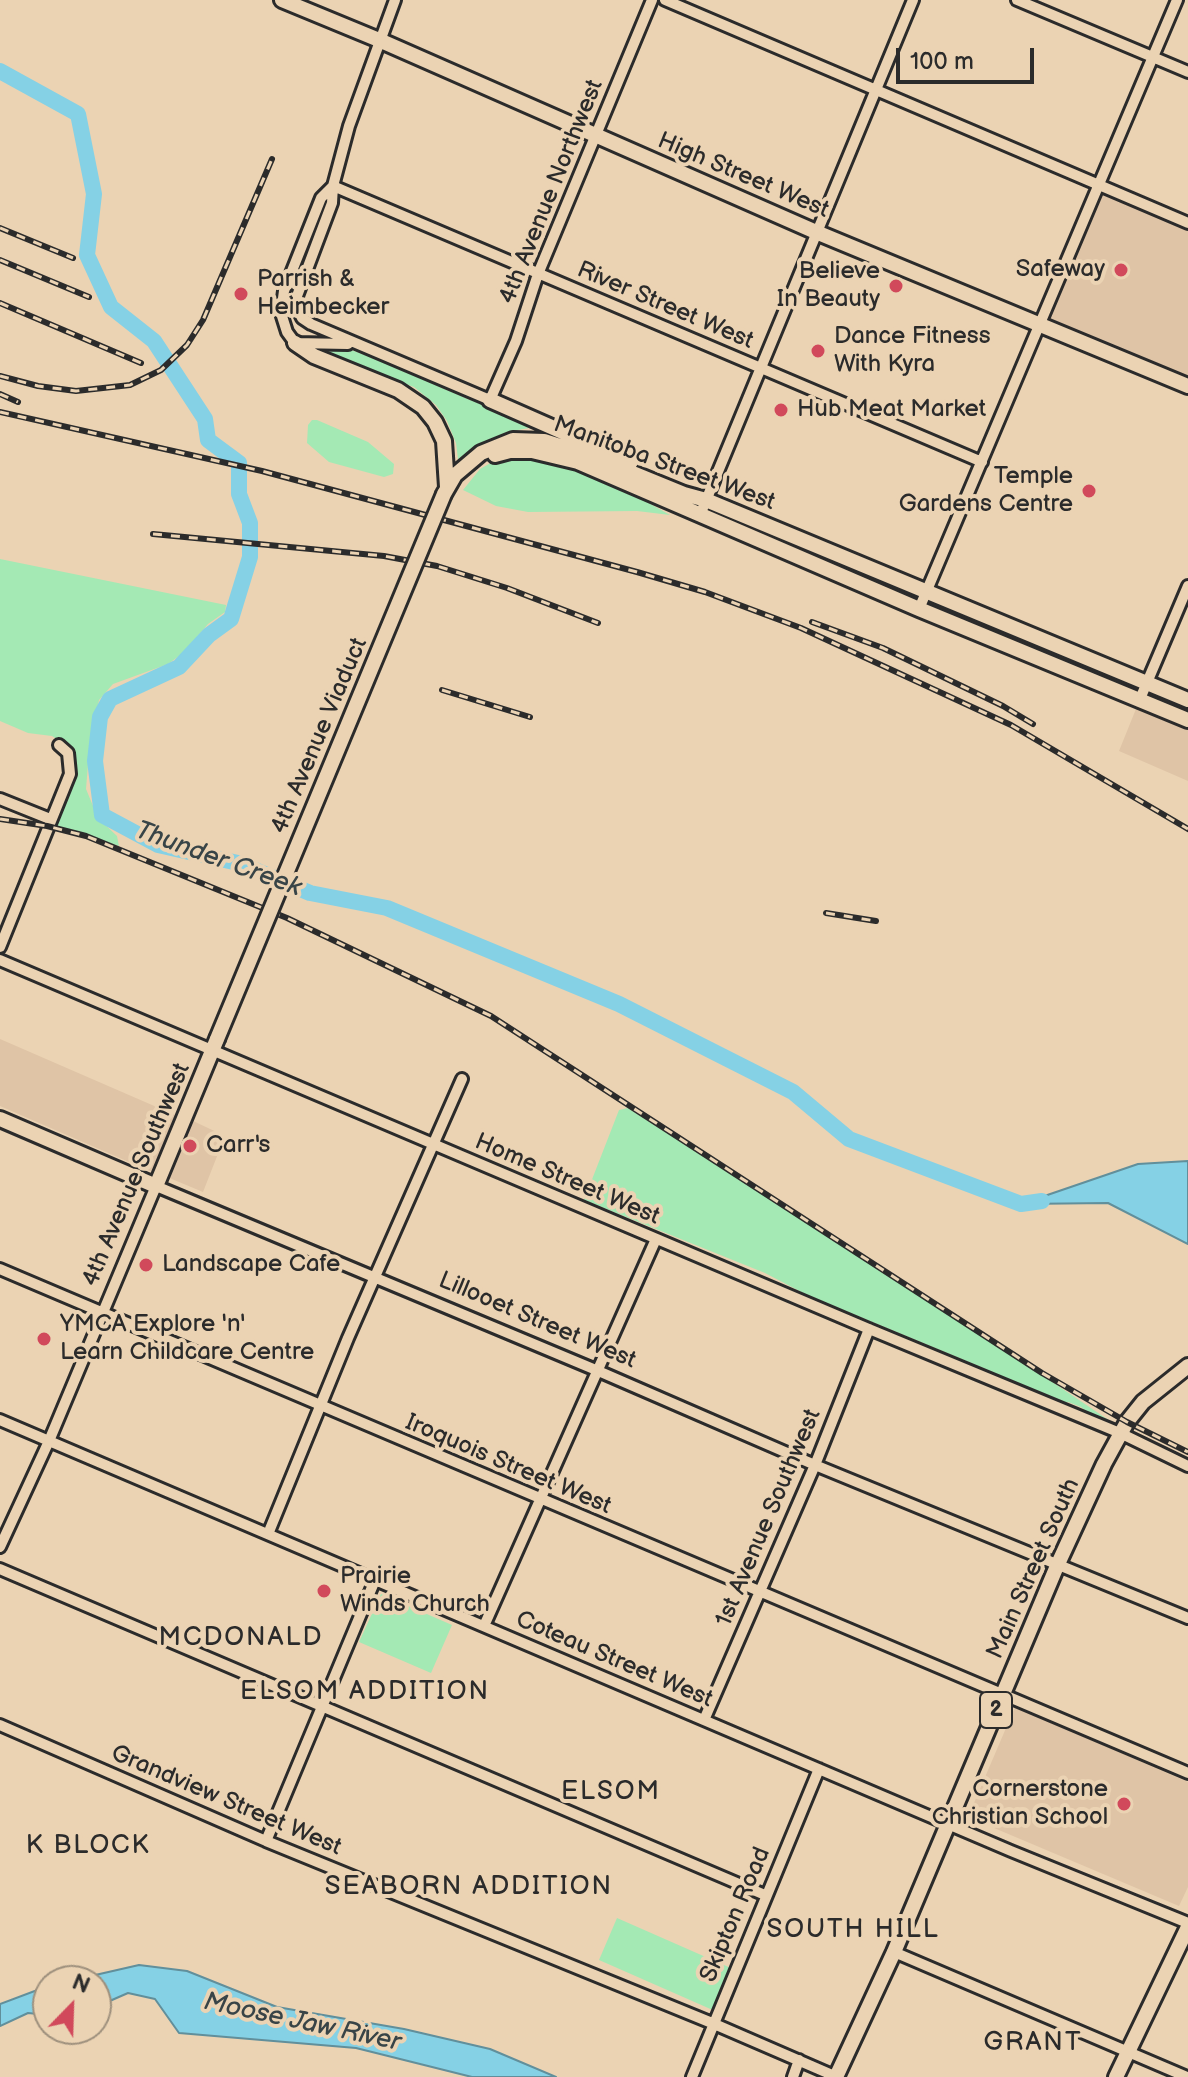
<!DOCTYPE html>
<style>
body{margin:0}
#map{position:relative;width:1188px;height:2077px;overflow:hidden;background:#ebd3b3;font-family:"Balsamiq Sans",sans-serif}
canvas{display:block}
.north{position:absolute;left:32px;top:1965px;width:80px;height:80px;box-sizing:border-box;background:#ebd3b3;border:2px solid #9e907d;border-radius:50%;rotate:23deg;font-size:22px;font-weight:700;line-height:32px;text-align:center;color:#2b2b2b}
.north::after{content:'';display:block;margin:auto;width:28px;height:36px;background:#d1495b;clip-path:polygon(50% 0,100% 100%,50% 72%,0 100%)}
.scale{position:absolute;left:896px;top:48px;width:138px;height:36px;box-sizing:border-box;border:4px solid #2b2b2b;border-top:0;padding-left:10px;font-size:24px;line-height:28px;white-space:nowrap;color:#2b2b2b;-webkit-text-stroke:6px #ebd3b3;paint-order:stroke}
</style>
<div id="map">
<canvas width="1188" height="2077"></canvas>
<div class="north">N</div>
<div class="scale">100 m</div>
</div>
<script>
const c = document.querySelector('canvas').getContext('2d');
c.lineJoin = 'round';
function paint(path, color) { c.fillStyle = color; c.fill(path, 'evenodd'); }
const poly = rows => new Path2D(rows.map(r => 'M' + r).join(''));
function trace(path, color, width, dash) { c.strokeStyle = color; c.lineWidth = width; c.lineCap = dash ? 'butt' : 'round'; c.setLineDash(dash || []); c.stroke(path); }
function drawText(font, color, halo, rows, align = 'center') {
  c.font = font + ' "Balsamiq Sans",sans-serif'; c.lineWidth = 8; c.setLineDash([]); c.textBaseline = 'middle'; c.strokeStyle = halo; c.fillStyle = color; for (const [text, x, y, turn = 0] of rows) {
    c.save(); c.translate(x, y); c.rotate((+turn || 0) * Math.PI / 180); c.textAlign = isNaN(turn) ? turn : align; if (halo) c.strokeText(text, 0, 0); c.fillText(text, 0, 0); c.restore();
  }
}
const built = poly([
 [1099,184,1188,223,1188,386,1040,324],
 [1140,699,1188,720,1188,781,1119,751],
 [0,1039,175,1115,152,1172,0,1106],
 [191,1120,225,1136,203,1192,167,1177],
 [1015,1707,1188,1782,1188,1887,1179,1906,968,1817]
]);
const green = poly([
 [324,349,351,350,374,358,470,400,492,403,562,434,529,428,507,432,486,442,462,460,458,459,456,443,447,421,436,405,414,387,316,352],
 [312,420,317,420,368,442,394,464,393,474,384,477,329,462,307,443,308,425],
 [515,453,558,460,624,489,670,515,637,511,528,512,496,506,463,490,480,469,503,456],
 [0,559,226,605,225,612,208,624,183,653,168,664,113,684,99,700,90,740,86,789,98,818,117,836,119,846,51,825,75,766,72,749,52,736,28,733,0,721],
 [628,1108,1048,1379,1116,1425,1112,1426,1099,1421,1081,1407,1068,1402,1060,1405,1000,1379,988,1370,807,1295,765,1273,584,1200,619,1110],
 [381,1594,452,1625,431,1673,359,1642],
 [617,1918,733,1969,715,2011,599,1960]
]);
const water = poly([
 [1188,1161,1188,1244,1108,1203,1021,1204,1138,1164,1188,1161],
 [139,1965,187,1971,277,2007,404,2029,490,2049,556,2077,472,2077,356,2048,179,2033,155,1999,128,1993,96,2007,96,1981,69,1981,139,1965],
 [48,1986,48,2015,28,2013,0,2026,0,2004,48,1986]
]);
const river = poly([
 [0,71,78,114,94,194,87,255,111,307,154,341,205,419,208,440,239,463,239,494,250,523,250,557,231,619,209,635,179,667,110,699,100,717,95,761,102,815,158,845,238,863,310,893,387,908,619,1004,793,1092,849,1139,1021,1204,1042,1201]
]);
const minor = poly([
 [395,0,349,126,333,186,332,203,297,296,298,310,302,318,311,324,490,400,516,341,538,274,652,0],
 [665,0,1188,223],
 [1017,0,1188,72],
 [333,186,982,462],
 [333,186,321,198,284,291,281,313,287,332,295,343,348,344],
 [700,515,913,0],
 [919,609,1177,0],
 [1140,699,1188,586],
 [0,799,50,819],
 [0,947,70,774,68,753,59,745],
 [0,960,869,1329,1120,1433,1188,1466],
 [0,1269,1188,1773],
 [0,1420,1011,1851,1188,1923],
 [268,1534,348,1338,462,1079],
 [0,1547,49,1441,156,1186,596,1370,815,1465,1188,1618],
 [0,1569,765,1895],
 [484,1626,656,1239],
 [704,1720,815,1465,869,1329],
 [0,1725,266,1841,712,2023,837,2077],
 [266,1841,375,1580],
 [894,1952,1187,2077],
 [692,2077,819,1769],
 [793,2077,799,2060]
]);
const major = poly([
 [282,0,379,40,816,232,1188,386],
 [295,343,314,356,398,390,423,407,435,422,444,441,447,487],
 [490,400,631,462],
 [495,455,510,451,532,451,578,462,919,609,1188,720],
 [444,494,455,475,481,453,513,440,544,441,591,456,684,494,706,500,1188,700],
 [0,1119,156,1186,217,1039],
 [836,2077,894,1952,1057,1566,1104,1464,1127,1422,1143,1402,1188,1366],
 [1116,2077,1188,1927]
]);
const rail = poly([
 [0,228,73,258],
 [0,260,89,297],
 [0,303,141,363],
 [0,376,38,386,76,391,130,385,161,370,187,345,203,320,272,159],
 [0,394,18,402],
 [0,412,262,471,637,572,705,592,801,628,1011,725,1188,829],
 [153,534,384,556,437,566,507,588,598,623],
 [812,622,883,648,1003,706,1033,724],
 [442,690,530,717],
 [0,819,47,826,86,836,287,918,491,1016,1042,1373,1127,1422,1188,1452],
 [826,913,876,921]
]);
const majorBridge = poly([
 [217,1039,444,494]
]);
const markers = [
 [1121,270,8,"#d1495b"],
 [896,286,8,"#d1495b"],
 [241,294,8,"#d1495b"],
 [818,351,8,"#d1495b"],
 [781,410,8,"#d1495b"],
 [1089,491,8,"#d1495b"],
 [190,1146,8,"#d1495b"],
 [146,1265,8,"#d1495b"],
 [44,1339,8,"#d1495b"],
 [324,1591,8,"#d1495b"],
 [1124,1804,8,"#d1495b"]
];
const shields = [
 [996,1710,32]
];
const shieldNames = [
 ["2",996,1710]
];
const streetNames = [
 ["High Street West",743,176,23],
 ["4th Avenue Northwest",552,192,-68],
 ["River Street West",665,306,23],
 ["Manitoba Street West",664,464,20],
 ["4th Avenue Viaduct",320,736,-67],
 ["4th Avenue Southwest",137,1175,-67],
 ["Home Street West",567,1180,23],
 ["Lillooet Street West",537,1321,23],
 ["Iroquois Street West",508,1465,23],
 ["1st Avenue Southwest",769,1518,-67],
 ["Main Street South",1034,1569,-66],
 ["Coteau Street West",614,1660,23],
 ["Grandview Street West",226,1801,23],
 ["Skipton Road",736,1915,-67]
];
const poiNames = [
 ["Safeway",1105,270,"right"],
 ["Believe",880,272,"right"],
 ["In Beauty",880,300,"right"],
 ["Parrish &",257,280],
 ["Heimbecker",257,308],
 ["Dance Fitness",834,337],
 ["With Kyra",834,365],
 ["Hub Meat Market",797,410],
 ["Temple",1073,477,"right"],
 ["Gardens Centre",1073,505,"right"],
 ["Carr's",206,1146],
 ["Landscape Cafe",162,1265],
 ["YMCA Explore 'n'",60,1325],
 ["Learn Childcare Centre",60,1353],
 ["Prairie",340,1577],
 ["Winds Church",340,1605],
 ["Cornerstone",1108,1790,"right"],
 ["Christian School",1108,1818,"right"]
];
const waterNames = [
 ["Thunder Creek",218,860,20],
 ["Moose Jaw River",302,2023,12]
];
const neighbourhoodNames = [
 ["MCDONALD",241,1638],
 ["ELSOM ADDITION",365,1692],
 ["ELSOM",611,1792],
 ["K BLOCK",88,1846],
 ["SEABORN ADDITION",469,1887],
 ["SOUTH HILL",853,1930],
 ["GRANT",1033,2043]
];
paint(built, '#dfc4a6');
paint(green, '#a4e9b4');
paint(water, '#85d1e5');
trace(water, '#618f9b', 2);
trace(river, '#85d1e5', 16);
trace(minor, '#2b2b2b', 16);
trace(major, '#2b2b2b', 20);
trace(minor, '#ebd3b3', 10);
trace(major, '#ebd3b3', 14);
trace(rail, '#2b2b2b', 6);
trace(rail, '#ebd3b3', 3, [9]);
trace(majorBridge, '#2b2b2b', 20, []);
trace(majorBridge, '#ebd3b3', 14);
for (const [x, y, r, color] of markers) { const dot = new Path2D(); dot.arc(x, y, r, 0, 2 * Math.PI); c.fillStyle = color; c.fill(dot); trace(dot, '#ebd3b3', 3); }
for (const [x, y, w] of shields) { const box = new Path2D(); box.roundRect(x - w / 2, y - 18, w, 36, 6); c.fillStyle = '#ebd3b3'; c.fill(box); trace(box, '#2b2b2b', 2); }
drawText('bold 22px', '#2b2b2b', null, shieldNames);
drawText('24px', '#2b2b2b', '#ebd3b3', streetNames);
drawText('24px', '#2b2b2b', '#ebd3b3', poiNames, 'left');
drawText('italic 26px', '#384447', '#ebd3b3', waterNames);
c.letterSpacing = '2px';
drawText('26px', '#2b2b2b', '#ebd3b3', neighbourhoodNames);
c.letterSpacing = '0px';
</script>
